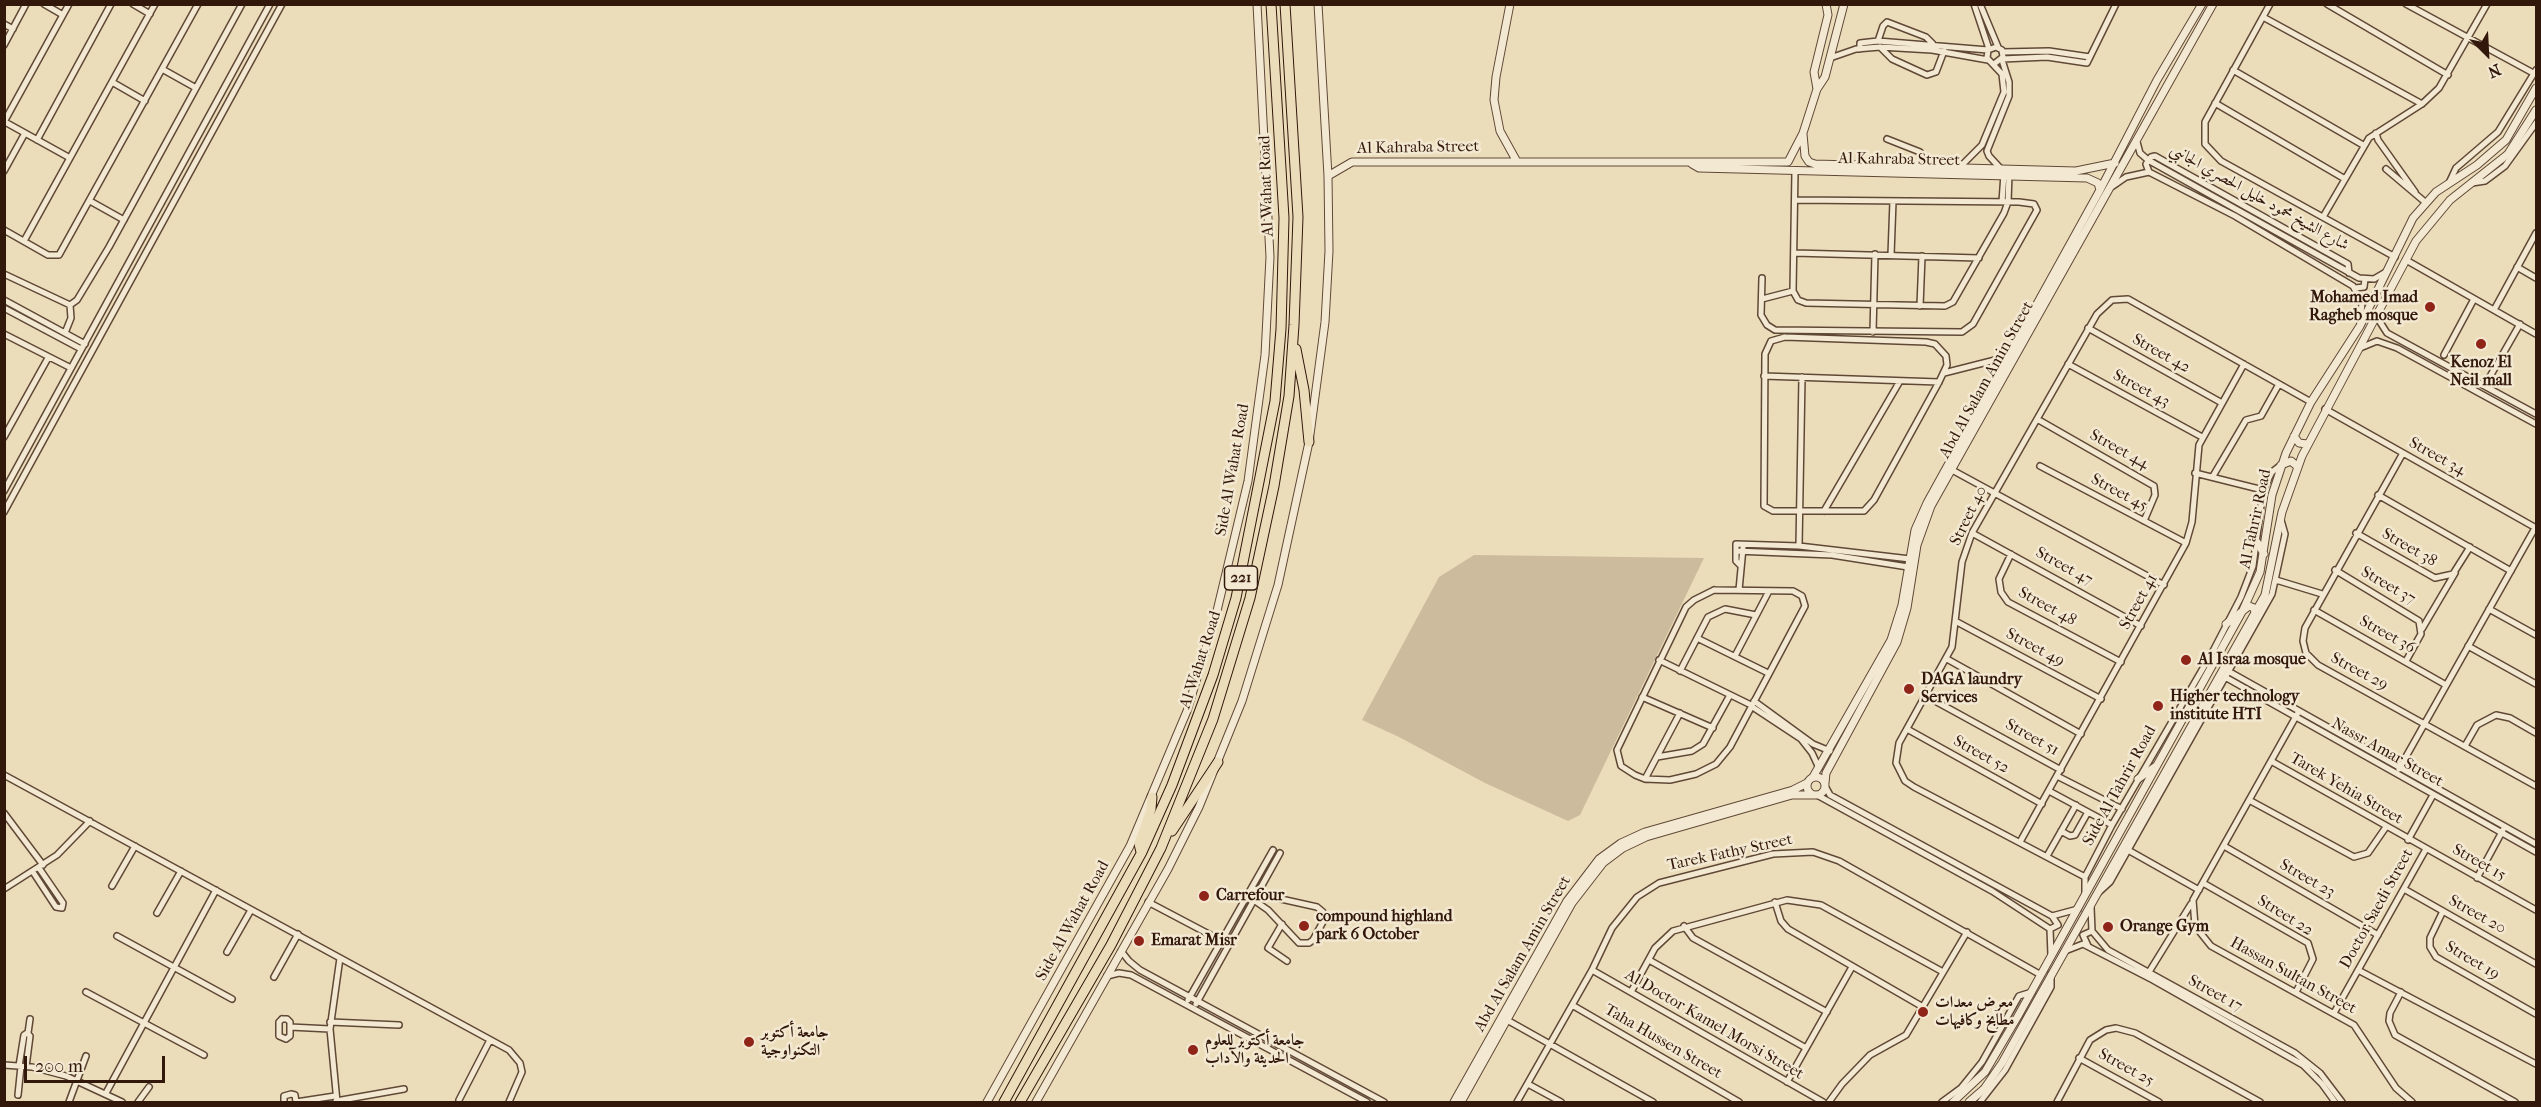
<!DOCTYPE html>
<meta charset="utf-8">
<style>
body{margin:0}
#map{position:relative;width:2541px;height:1107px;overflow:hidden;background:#ecddba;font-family:"IM FELL French Canon",serif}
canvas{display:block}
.frame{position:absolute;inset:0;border:6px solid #32170b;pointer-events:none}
.north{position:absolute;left:2457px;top:24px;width:60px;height:60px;-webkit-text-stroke:4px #f3e9d2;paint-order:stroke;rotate:156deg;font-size:16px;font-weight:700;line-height:24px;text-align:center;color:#32170b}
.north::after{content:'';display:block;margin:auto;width:21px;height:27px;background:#32170b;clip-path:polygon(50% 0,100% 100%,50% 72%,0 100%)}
.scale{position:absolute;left:24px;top:1056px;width:141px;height:27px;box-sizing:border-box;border:3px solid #32170b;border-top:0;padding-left:8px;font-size:18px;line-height:21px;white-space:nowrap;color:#32170b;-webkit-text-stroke:4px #f3e9d2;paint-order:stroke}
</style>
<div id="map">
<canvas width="2541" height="1107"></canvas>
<div class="frame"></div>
<div class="north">N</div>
<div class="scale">200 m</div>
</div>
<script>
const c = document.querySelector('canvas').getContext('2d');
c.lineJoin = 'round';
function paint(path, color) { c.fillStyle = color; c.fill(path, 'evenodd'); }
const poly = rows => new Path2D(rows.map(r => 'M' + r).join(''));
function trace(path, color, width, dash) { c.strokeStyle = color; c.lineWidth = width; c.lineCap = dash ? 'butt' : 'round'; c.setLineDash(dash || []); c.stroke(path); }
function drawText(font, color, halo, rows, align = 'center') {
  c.font = font + ' "IM FELL French Canon",Amiri,serif'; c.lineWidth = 5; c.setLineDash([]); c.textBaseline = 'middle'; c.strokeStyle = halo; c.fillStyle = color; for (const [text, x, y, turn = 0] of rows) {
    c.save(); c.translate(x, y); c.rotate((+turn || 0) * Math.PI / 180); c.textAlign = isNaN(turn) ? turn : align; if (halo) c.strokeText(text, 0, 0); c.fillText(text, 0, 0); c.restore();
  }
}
const green = poly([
 [1474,555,1704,558,1580,815,1568,821,1485,783,1399,737,1362,720,1439,577]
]);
const minor = poly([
 [44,4,63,15],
 [133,4,150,14],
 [1974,4,1989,49],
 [1980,4,1998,47],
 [2270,4,2205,122,2205,144,2221,161,2395,257],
 [2327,4,2448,75],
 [2406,4,2535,74],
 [2263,17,2422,104],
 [4,24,13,29],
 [1878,41,1883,26,1887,22,1926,37,1933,44],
 [4,45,26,4],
 [1880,47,1892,59,1927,75,1936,72,1944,51],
 [1860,49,1860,43,1878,41,1988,50],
 [2002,52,2049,51,2090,57],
 [1830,58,1856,49,1880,47,1932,50,1988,60],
 [2002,59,2047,57,2087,63,2116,4],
 [162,69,196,88],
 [2233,70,2363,145],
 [112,82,145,101],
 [2215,103,2345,179],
 [4,122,69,4],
 [5,122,70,158],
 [2376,133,2378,140,2415,192],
 [1887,139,1920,152,1927,166],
 [37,140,111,4],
 [2137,142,2140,153,2148,160,2359,278,2374,279,2386,272],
 [1960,167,1982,145,2004,92,2002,74,1987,58,1988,50,1996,47,2002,50,2003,57,1994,64],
 [2001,169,1989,156,1987,151,2009,96,2009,82,2002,60],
 [2386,169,2425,202],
 [4,171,25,133],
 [1795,171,1793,291,1798,300,1806,303,1945,306,1953,302,2004,213,2008,202,2009,174],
 [2149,172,2146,164,2151,157,2155,156,2348,264,2349,273],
 [2449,183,2456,168,2498,132,2536,70],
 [2472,183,2485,181,2505,166,2536,123],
 [2113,186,2126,177,2149,172,2235,216,2353,286,2362,303,2360,323],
 [90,201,124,220],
 [2002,202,2004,174],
 [2323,217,2369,138,2422,104,2439,88,2487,4],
 [4,230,48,255,59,255,198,4],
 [24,241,155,4],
 [1794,253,1979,258],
 [1891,255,1893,201],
 [2406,260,2536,334],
 [2517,267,2536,278],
 [4,274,70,305],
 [1762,278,1761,315,1767,325,1775,330,1962,332,1973,324,2037,210,2034,204,2019,202,1795,200],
 [2355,288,2364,287,2365,279],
 [1762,299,1793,291],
 [4,300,85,344],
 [70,305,77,300,109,247,242,4],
 [1920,306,1922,256],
 [4,308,81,349],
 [2494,310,2536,233],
 [2379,312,2380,322,2387,333,2536,414],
 [2088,328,2222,403],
 [1873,332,1875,254],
 [65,333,71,318,70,305],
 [4,334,71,368],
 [1785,337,1926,342,1935,344,1946,356,1947,365,1939,382,1874,500,1864,511,1773,511,1764,506,1765,354,1771,341,1785,337],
 [2360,348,2377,341,2397,348,2536,424],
 [2444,355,2474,299],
 [2068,364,2202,437],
 [1944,373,2007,357],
 [1764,376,1939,382],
 [2488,380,2520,324],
 [2325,409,2536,528],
 [2037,419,2154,486,2155,495,2144,521],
 [4,437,48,358],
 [2403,453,2305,628,2303,641,2306,653,2318,665,2536,786],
 [2040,466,2186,543],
 [1952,470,2164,585],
 [2195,473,2263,490],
 [2213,476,2246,420,2261,416,2279,384],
 [4,491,270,4],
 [2378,495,2511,571],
 [1824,511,1900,381],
 [4,512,282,4],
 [1972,533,2141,626],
 [2356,533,2435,578,2453,574,2470,547],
 [1799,546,1802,377],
 [1736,551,1832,555,1908,567],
 [2011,554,1999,579,2001,592,2008,602,2121,662],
 [1740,565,1736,561,1736,544,1799,546,1910,559],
 [2335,570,2419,621,2421,634,2406,661],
 [2276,580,2322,594],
 [1714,590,1793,591,1802,596,1805,606,1730,747,1716,764,1696,774,1670,780,1645,779,1635,775,1621,766,1617,750,1686,607,1694,600,1714,590],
 [1739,590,1743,548],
 [2489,609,2536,635],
 [2314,610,2446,685],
 [1957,622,2101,699],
 [2422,629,2455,573],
 [1697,638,1768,673],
 [2468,646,2536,684],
 [1735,656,1769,591],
 [1947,659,2081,734],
 [1659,660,1751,705],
 [1680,671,1708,617,1725,609,1756,615],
 [2228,671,2536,844],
 [2225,677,2536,852],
 [1926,696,2061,770],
 [1642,697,1713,728],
 [1754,701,1813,744,1830,751],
 [1751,706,1801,739,1812,753,1819,768],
 [2299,711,2193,900,2195,926,2211,946,2354,1025,2396,1088,2412,1102],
 [1907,729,2042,804],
 [2465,746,2477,725,2496,715,2510,718,2536,733],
 [1657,757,1692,751,1703,744,1730,695],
 [2271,761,2536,910],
 [2399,769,2535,528],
 [4,775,509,1050,520,1063,522,1072,509,1102],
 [2057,776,2122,809],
 [1645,779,1680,713],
 [1825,786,1830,795,2052,916,2078,909],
 [2049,791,2112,825],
 [1817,795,1992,891,2050,929,2051,955],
 [2249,800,2354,857,2368,853,2386,827],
 [4,813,43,865],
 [2061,831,2070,836,2075,835,2088,812],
 [2408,840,2433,795],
 [2020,842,2186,543,2192,522,2199,445,2244,364],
 [2224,846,2378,935],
 [2128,850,2199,890],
 [2047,856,2076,805],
 [33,872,56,907,62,908,63,903,39,868],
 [2085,877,1914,787,1905,781,1896,763,1899,743,1952,647,1962,562,1972,533,2097,314,2112,300,2128,299,2311,402],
 [2477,878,2503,830],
 [2203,883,2308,943,2313,959,2296,992],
 [112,886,135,846],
 [4,889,57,855,90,821],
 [2404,889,2536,964],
 [2085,893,2085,877,2112,825,2213,651,2241,597,2253,566,2263,490,2272,472,2281,465],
 [2098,893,2110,882,2272,594,2285,534,2281,520],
 [1248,896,1268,910,1299,943,1309,943,1313,940,1324,920,1323,912,1317,907,1272,897,1252,888],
 [1148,902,1222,941],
 [1775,902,1781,921,1788,929,1923,1007],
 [2091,907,2092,931,2108,950,2295,1053,2320,1073,2342,1102],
 [2443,911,2430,938,2430,947,2436,957,2536,1014],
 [157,913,181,871],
 [1282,924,1268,948,1287,961],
 [1684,926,1693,938,1827,1012],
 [2050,929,2058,925,2052,916],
 [117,936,232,999],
 [2088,946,2083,935,2092,931],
 [1121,951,1129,961,1140,970,1384,1102],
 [2065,951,2083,944,2153,980,2303,1065,2322,1084,2335,1102],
 [227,952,251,910],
 [1649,960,1806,1048],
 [1592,970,1823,1102],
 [2358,970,2536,1064],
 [2149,972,2191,904],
 [1107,976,1119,973,1131,975,1367,1102],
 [274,977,298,934],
 [86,992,204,1055],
 [1631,992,1655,948,1673,931,1787,900,1821,905,1943,972],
 [2401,992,2390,1013,2389,1021,2395,1035,2515,1102],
 [1188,1000,1273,850],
 [1196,1004,1280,853],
 [1572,1005,1739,1102],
 [2334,1013,2426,849],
 [282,1019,287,1019,290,1022,290,1036,286,1039,279,1036,279,1022,282,1019],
 [1507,1020,1653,1102],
 [330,1022,399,1025],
 [290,1027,330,1029],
 [28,1033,30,1019],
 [2079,1058,2159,1102],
 [4,1065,32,1067,66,1076,122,1102],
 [19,1066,24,1035,27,1033,30,1036,26,1067],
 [1787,1082,1852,967],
 [1528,1084,1561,1102],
 [106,1093,216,890],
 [18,1095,21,1066],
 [459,1100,490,1040],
 [336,1101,404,1089],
 [69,1102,86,1056],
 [138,1102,149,1087],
 [284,1102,284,1096,291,1094,295,1095,296,1102],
 [296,1102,335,1096],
 [337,1102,330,1029,340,958],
 [1517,1102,1592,970,1612,928,1637,897,1659,883,1773,854,1813,852,1839,861,2041,975],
 [1829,1102,1842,1084,1870,1055,1906,1035,1967,932],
 [1942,1102,1961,1088,1982,1062,2019,996,2032,992],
 [1980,1102,2005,1070,2051,987,2051,974],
 [2057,1102,2090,1040,2106,1030,2116,1028,2135,1033,2260,1102]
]);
const tertiary = poly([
 [1510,4,1496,77,1494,100,1500,131,1516,160],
 [1817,89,1814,72,1828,15,1826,4],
 [1803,134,1805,156,1809,162,1815,164,2076,171,2115,163],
 [1692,164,1699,168,2087,178,2098,183,2100,190],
 [1328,176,1352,162,1788,162,1803,133,1817,89,1825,77,1844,4],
 [2294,436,2299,443,2307,444],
 [2281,465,2291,461,2298,467],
 [2257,542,2264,554],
 [2226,624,2249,606,2254,608,2255,613],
 '1807 786a9 9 0 1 1 18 0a9 9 0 1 1-18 0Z',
 [1813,777,1891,640,1902,605,1915,530,1927,503,2100,190,2157,80,2202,4],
 [2138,779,2156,766],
 [1825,783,1826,773,1897,642,1907,608,1917,545,1931,506,2213,4],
 [987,1102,1130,846,1187,711,1216,615,1248,481,1265,355,1270,257,1257,4],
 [1036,1102,1168,869,1199,807,1242,701,1278,585,1309,442,1325,322,1329,251,1328,176,1318,4],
 [1454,1102,1567,901,1599,859,1621,843,1645,832,1793,790,1807,783],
 [1461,1102,1572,903,1603,863,1623,848,1646,837,1792,795,1813,795],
 [1953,1102,1985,1072,2018,1016,2243,610,2260,572,2272,495,2286,453,2311,402,2360,326,2413,218,2436,192,2477,165,2506,140,2536,88],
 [1969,1102,1984,1089,2002,1063,2265,595,2282,512,2302,456,2416,241,2450,200,2508,154,2536,110]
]);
const trunk = poly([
 [1296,349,1304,390,1309,442],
 [1172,831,1218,762],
 [1141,852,1139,844,1151,809,1152,797],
 [1004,1102,1142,852,1172,785,1213,675,1236,598,1275,401,1281,329,1284,218,1271,4],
 [1020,1102,1111,945,1161,848,1213,719,1250,598,1274,486,1289,396,1294,325,1298,217,1285,4]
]);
const markers = [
 [2430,307,6,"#8f2418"],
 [2481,344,6,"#8f2418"],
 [2186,660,6,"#8f2418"],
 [1909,689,6,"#8f2418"],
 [2158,706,6,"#8f2418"],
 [1204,896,6,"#8f2418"],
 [1304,926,6,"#8f2418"],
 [2108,927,6,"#8f2418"],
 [1139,941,6,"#8f2418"],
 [1923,1012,6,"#8f2418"],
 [749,1042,6,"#8f2418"],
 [1193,1050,6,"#8f2418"]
];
const shields = [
 [1241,578,33]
];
const shieldNames = [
 ["221",1241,578]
];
const streetNames = [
 ["Al Kahraba Street",1418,148,-1],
 ["Al Kahraba Street",1899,160,1],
 ["Al Wahat Road",1267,186,-92],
 ["شارع الشيخ محمود خليل الحصري الجانبي",2259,198,29],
 ["Street 42",2161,354,29],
 ["Abd Al Salam Amin Street",1987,380,-61],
 ["Street 43",2141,389,28],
 ["Street 44",2119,450,29],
 ["Street 34",2437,457,29],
 ["Side Al Wahat Road",1233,470,-80],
 ["Street 45",2119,493,28],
 ["Street 40",1969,516,-64],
 ["Al Tahrir Road",2256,519,-78],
 ["Street 38",2409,548,30],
 ["Street 47",2064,567,29],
 ["Street 37",2388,586,30],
 ["Street 41",2139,602,-61],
 ["Street 48",2047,607,29],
 ["Street 36",2387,635,29],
 ["Street 49",2035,648,28],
 ["Al Wahat Road",1201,660,-72],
 ["Street 29",2359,672,28],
 ["Street 51",2032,738,29],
 ["Nassr Amar Street",2387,753,29],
 ["Street 52",1981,755,29],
 ["Side Al Tahrir Road",2120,786,-61],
 ["Tarek Yehia Street",2346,789,30],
 ["Tarek Fathy Street",1730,853,-12],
 ["Street 15",2479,863,29],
 ["Street 23",2307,879,30],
 ["Doctor Saedi Street",2377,909,-61],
 ["Street 20",2477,915,29],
 ["Street 22",2285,916,32],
 ["Side Al Wahat Road",1073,921,-61],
 ["Abd Al Salam Amin Street",1523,954,-60],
 ["Street 19",2472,961,31],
 ["Hassan Sultan Street",2293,976,29],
 ["Street 17",2215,994,29],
 ["Al Doctor Kamel Morsi Street",1714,1025,30],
 ["Taha Hussen Street",1663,1042,30],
 ["Street 25",2126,1068,29]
];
const poiNames = [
 ["Mohamed Imad",2418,298,"right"],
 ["Ragheb mosque",2418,316,"right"],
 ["Kenoz El",2481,363,"center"],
 ["Neil mall",2481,381,"center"],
 ["Al Israa mosque",2198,660],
 ["DAGA laundry",1921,680],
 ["Services",1921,698],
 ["Higher technology",2170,697],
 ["institute HTI",2170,715],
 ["Carrefour",1216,896],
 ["compound highland",1316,917],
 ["park 6 October",1316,935],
 ["Orange Gym",2120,927],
 ["Emarat Misr",1151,941],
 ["معرض معدات",1935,1003],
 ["مطابخ وكافيهات",1935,1021],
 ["جامعة أكتوبر",761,1033],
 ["التكنواوجية",761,1051],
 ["جامعة أكتوبر للعلوم",1205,1041],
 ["الحديثة والآداب",1205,1059]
];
paint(green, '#ccbb9c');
trace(minor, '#604837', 8);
trace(tertiary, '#604837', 9);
trace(trunk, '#32170b', 11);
trace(minor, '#f3e9d2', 5);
trace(tertiary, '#f3e9d2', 7);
trace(trunk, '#ecddba', 9);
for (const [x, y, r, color] of markers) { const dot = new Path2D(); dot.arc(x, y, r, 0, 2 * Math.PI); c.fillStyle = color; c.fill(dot); trace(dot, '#f3e9d2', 2); }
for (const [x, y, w] of shields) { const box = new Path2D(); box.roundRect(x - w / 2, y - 12, w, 24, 4.5); c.fillStyle = '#f3e9d2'; c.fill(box); trace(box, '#32170b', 1.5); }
drawText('bold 15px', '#32170b', null, shieldNames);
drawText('16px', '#32170b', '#f3e9d2', streetNames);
drawText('bold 16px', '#32170b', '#f3e9d2', poiNames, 'left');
</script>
